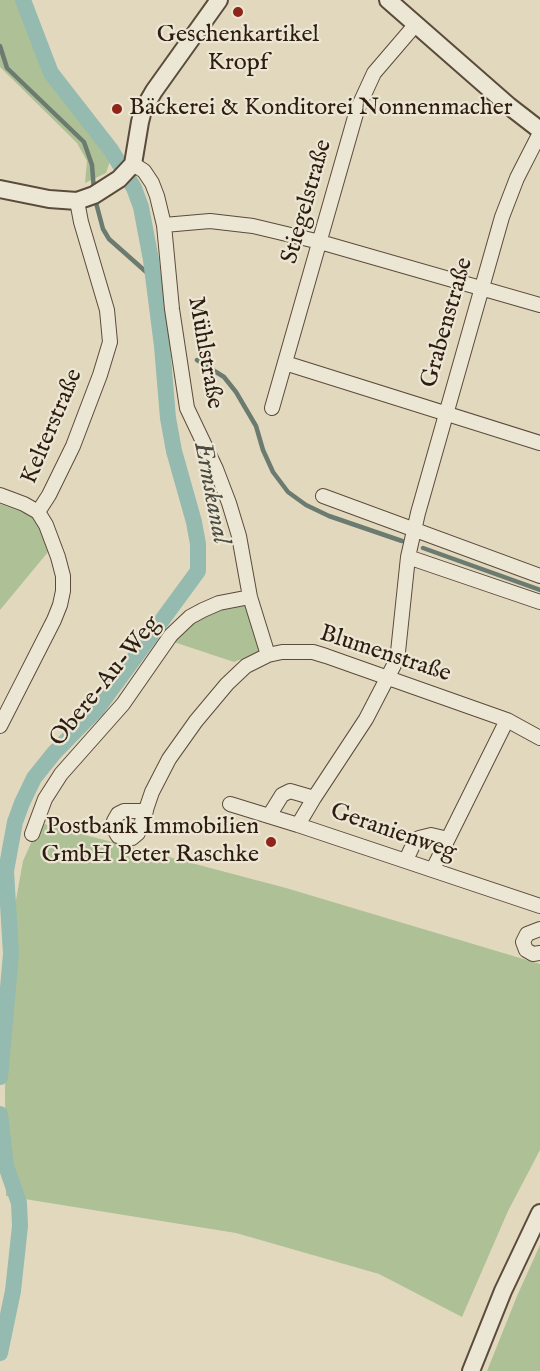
<!DOCTYPE html>
<meta charset="utf-8">
<style>
body{margin:0}
canvas{display:block;background:#e2d8bd}
</style>
<canvas width="540" height="1371"></canvas>
<script>
const c = document.querySelector('canvas').getContext('2d');
c.lineJoin = 'round';
function paint(path, color) { c.fillStyle = color; c.fill(path, 'evenodd'); }
const poly = rows => new Path2D(rows.map(r => 'M' + r).join(''));
function trace(path, color, width, dash) { c.strokeStyle = color; c.lineWidth = width; c.lineCap = dash ? 'butt' : 'round'; c.setLineDash(dash || []); c.stroke(path); }
function drawText(font, color, halo, rows, align = 'center') {
  c.font = font + ' "IM FELL English",serif'; c.lineWidth = 4.5; c.setLineDash([]); c.textBaseline = 'middle'; c.strokeStyle = halo; c.fillStyle = color; for (const [text, x, y, turn = 0] of rows) {
    c.save(); c.translate(x, y); c.rotate((+turn || 0) * Math.PI / 180); c.textAlign = isNaN(turn) ? turn : align; if (halo) c.strokeText(text, 0, 0); c.fillText(text, 0, 0); c.restore();
  }
}
const green = poly([
 [0,0,17,0,45,72,111,158,106,173,85,183,87,161,77,143,0,67],
 [0,504,36,517,48,552,0,610],
 [245,603,261,651,234,662,174,642,190,624,213,611],
 [40,823,286,888,540,964,540,1150,508,1211,462,1317,379,1274,236,1233,6,1196,5,1093,7,950,23,861],
 [540,1245,540,1371,487,1371,517,1296]
]);
const stream = poly([
 [0,46,7,68,84,142,92,165,94,191],
 [95,199,103,229,109,239,153,278],
 [197,360,224,377,236,392,256,426,263,450,273,472,288,492,306,505,329,516,402,541],
 [423,548,540,590]
]);
const canal = poly([
 [0,1077,11,954,6,871,15,822,22,803,34,778,54,753,97,709,198,571,198,544,194,522,174,451,168,418,162,346,151,260,141,207,134,188,111,150,51,73,23,0],
 [0,1114,6,1166,19,1203,20,1226,13,1291,0,1353]
]);
const minor = poly([
 [133,164,144,171,152,183,157,196,164,225,172,309,187,408,216,469,229,503,239,536,250,597,268,655],
 [164,225,210,221,253,226,320,242,540,305],
 [285,363,540,443],
 [272,408,357,110,374,73,416,24],
 [0,495,24,504,38,512,46,525,58,557,63,576,63,591,60,605,54,620,0,726],
 [323,496,540,576],
 [38,512,49,495,73,446,100,375,110,342,107,310,81,222,77,201],
 [408,557,540,602],
 [230,804,298,825,540,906],
 [146,811,124,811,118,814,114,821,114,829,118,836,132,838,138,833,152,792,169,759,196,721,227,684,246,666,268,655,282,652,313,652,326,656,507,720,540,738],
 [269,816,282,795,290,791,314,798],
 [298,825,314,798,366,719,394,665,398,652,408,557,418,513,502,217,517,178,540,133],
 [32,834,45,799,61,774,123,704,171,635,190,617,203,610,219,603,250,597],
 [406,860,413,845,419,838,431,835,448,839],
 [433,869,507,720],
 [540,929,527,934,523,942,526,950,533,954,540,953]
]);
const tertiary = poly([
 [388,0,509,106,540,130],
 [0,189,49,199,77,201,94,195,119,179,133,164,140,122,143,110,154,91,219,0],
 [471,1371,503,1291,540,1213]
]);
const markers = [
 [238,12,6,"#8f2418"],
 [117,109,6,"#8f2418"],
 [271,842,6,"#8f2418"]
];
const poiNames = [
 ["Geschenkartikel",238,36],
 ["Kropf",238,64],
 ["Bäckerei & Konditorei Nonnenmacher",129,109,"left"],
 ["Postbank Immobilien",259,828,"right"],
 ["GmbH Peter Raschke",259,856,"right"]
];
const streetNames = [
 ["Stiegelstraße",308,202,-74],
 ["Grabenstraße",448,323,-74],
 ["Mühlstraße",204,353,80],
 ["Kelterstraße",53,427,-67],
 ["Blumenstraße",385,655,18],
 ["Obere-Au-Weg",106,682,-51],
 ["Geranienweg",393,833,19]
];
const waterNames = [
 ["Ermskanal",210,493,79]
];
paint(green, '#aec095');
trace(stream, '#6c7b70', 4.5);
trace(canal, '#95bab0', 16);
trace(minor, '#5b4b3b', 16);
trace(tertiary, '#5b4b3b', 20);
trace(minor, '#ece6d4', 14);
trace(tertiary, '#ece6d4', 16);
for (const [x, y, r, color] of markers) { const dot = new Path2D(); dot.arc(x, y, r, 0, 2 * Math.PI); c.fillStyle = color; c.fill(dot); trace(dot, '#ece6d4', 2); }
drawText('24px', '#2e1c10', '#ece6d4', poiNames);
drawText('24px', '#2e1c10', '#ece6d4', streetNames);
drawText('italic 26px', '#4d4b40', '#ece6d4', waterNames);
</script>
